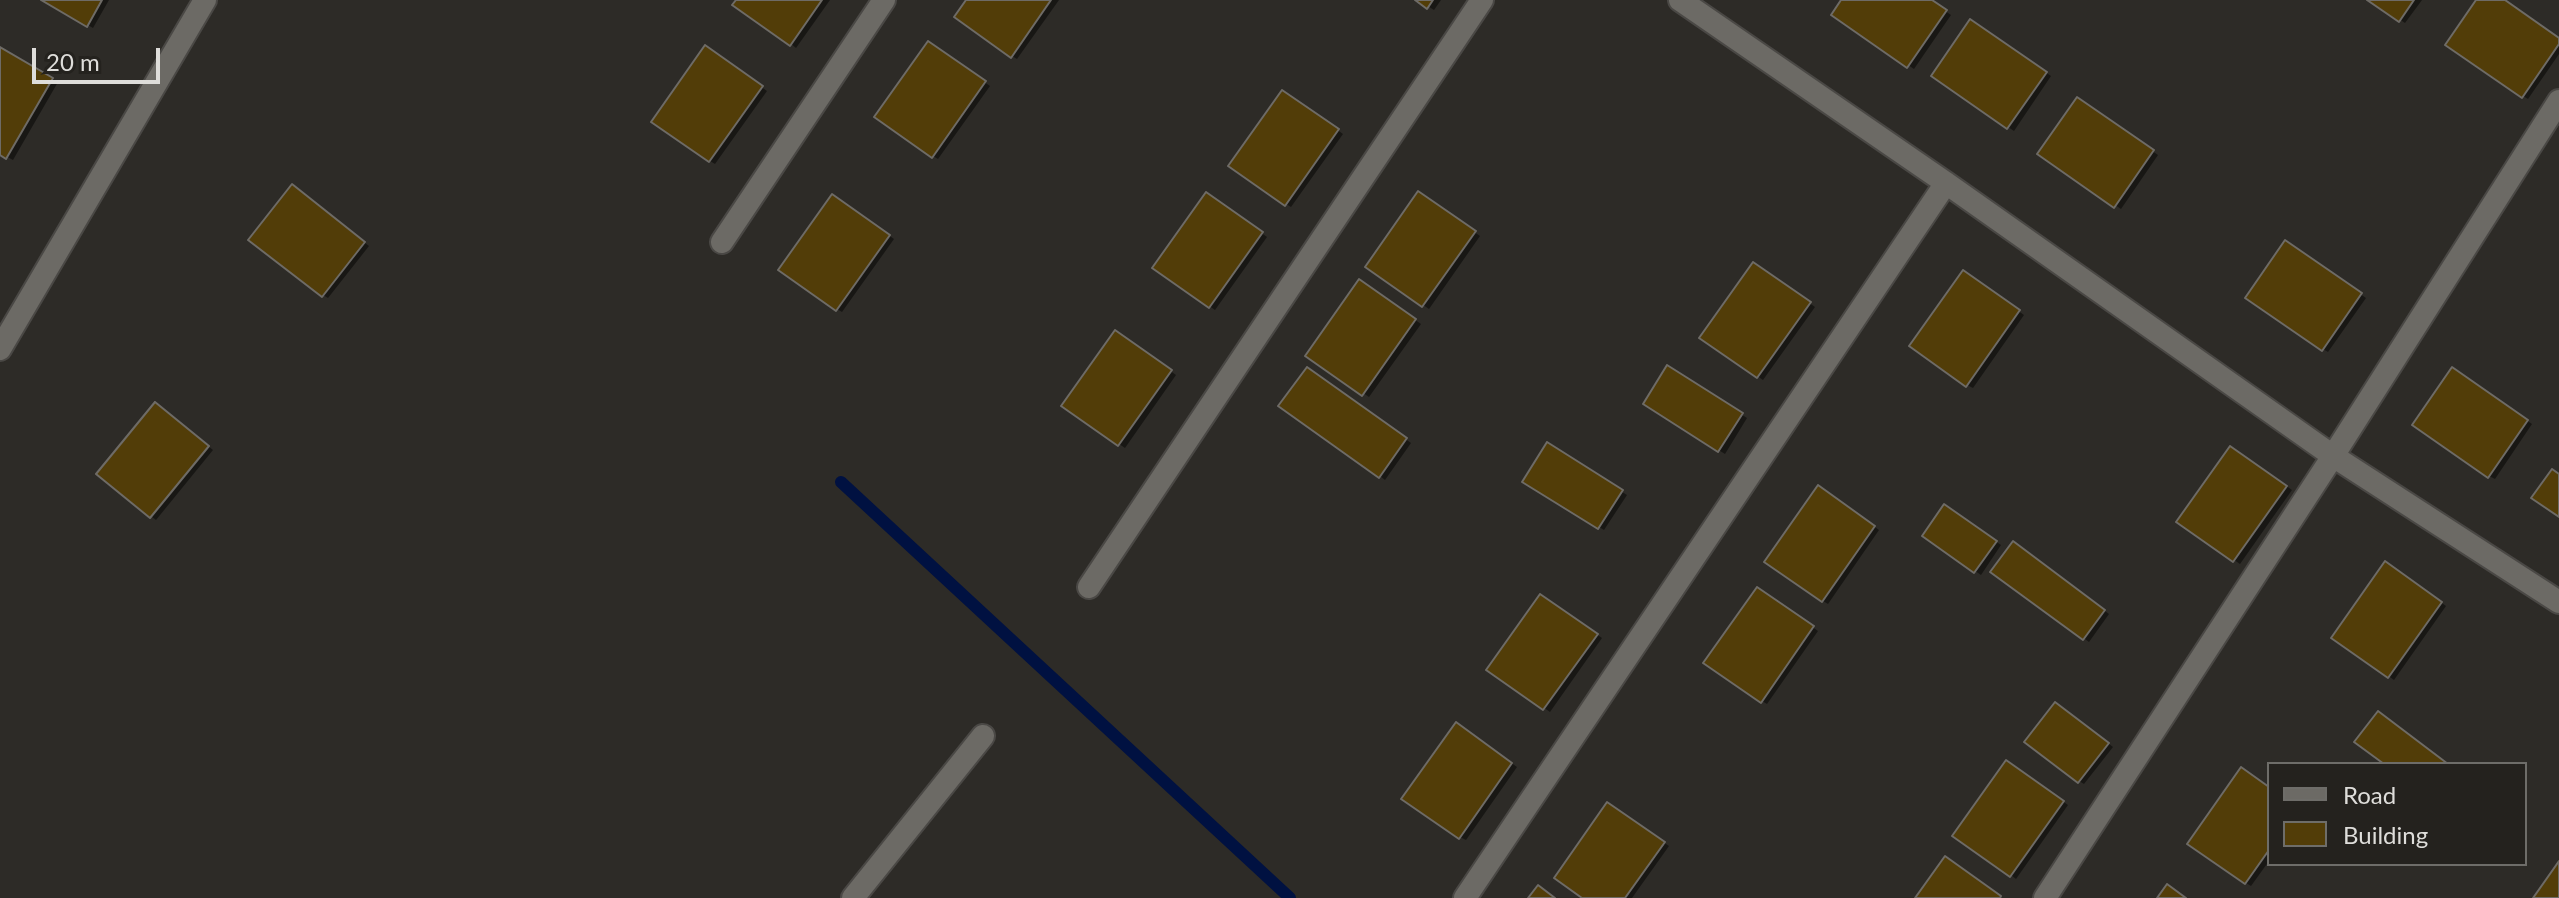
<!DOCTYPE html>
<style>
body{margin:0}
#map{position:relative;width:2559px;height:898px;overflow:hidden;background:#2d2b27;font-family:Lato,sans-serif}
canvas{display:block}
.legend{position:absolute;left:2267px;top:762px;width:260px;height:104px;box-sizing:border-box;background:#24221e;border:2px solid #6e6d69;margin:0;padding:10px 14px;list-style:none;font-size:24px;color:#deddda}
.legend li{display:flex;align-items:center;gap:16px;height:40px}
.legend b{width:40px;border:2px solid #6e6d69}
.scale{position:absolute;left:32px;top:48px;width:128px;height:36px;box-sizing:border-box;border:4px solid #deddda;border-top:0;padding-left:10px;font-size:24px;line-height:28px;white-space:nowrap;color:#deddda;-webkit-text-stroke:6px #24221e;paint-order:stroke}
</style>
<div id="map">
<canvas width="2559" height="898"></canvas>
<ul class="legend">
<li><b style="height:10px;background:#6c6a65"></b>Road</li>
<li><b style="height:22px;background:#523d08"></b>Building</li>
</ul>
<div class="scale">20 m</div>
</div>
<script>
const c = document.querySelector('canvas').getContext('2d');
c.lineJoin = 'round';
function paint(path, color) { c.fillStyle = color; c.fill(path, 'evenodd'); }
const poly = rows => new Path2D(rows.map(r => 'M' + r).join(''));
function trace(path, color, width, dash) { c.strokeStyle = color; c.lineWidth = width; c.lineCap = dash ? 'butt' : 'round'; c.setLineDash(dash || []); c.stroke(path); }
const shadow = poly([
 [45,0,109,0,93,28],
 [739,0,830,0,796,48],
 [968,0,1059,0,1017,59,1012,56],
 [1418,0,1441,0,1434,10],
 [1844,0,1929,0,1951,15,1914,69,1834,15],
 [2371,0,2422,0,2405,23],
 [2479,0,2502,0,2559,39,2559,54,2528,99,2523,96],
 [1976,25,2051,76,2014,131,1933,76],
 [934,47,990,86,938,159,933,156],
 [0,49,58,82,13,160,0,153],
 [711,51,767,91,715,164,710,161],
 [1288,95,1343,134,1291,207,1286,204],
 [2083,103,2158,155,2121,209,2040,154],
 [297,190,369,246,328,298,323,295],
 [1212,197,1267,237,1215,310,1155,268],
 [1424,197,1480,236,1429,309,1368,267],
 [838,200,894,239,842,312,837,309],
 [2291,246,2366,298,2328,352,2323,349],
 [1759,267,1815,307,1763,380,1702,338],
 [1969,276,2024,315,1973,388,1967,385],
 [1365,285,1421,324,1369,397,1308,355],
 [1121,335,1176,375,1125,448,1063,406],
 [1668,368,1747,418,1725,454,1645,404],
 [1313,372,1411,443,1385,480,1380,476],
 [2458,373,2532,424,2495,479,2489,476],
 [161,408,213,450,156,520,98,474],
 [1547,445,1627,495,1604,530,1525,481],
 [2236,451,2292,490,2240,564,2179,522],
 [1824,491,1879,530,1828,604,1823,601],
 [1949,510,2001,545,1981,575,1925,536],
 [2019,547,2109,614,2089,642,1993,571],
 [2391,567,2446,606,2394,680,2334,637],
 [1763,592,1818,631,1767,704,1762,701],
 [1546,599,1602,638,1550,712,1489,669],
 [2061,707,2113,747,2084,784,2079,781],
 [1462,728,1517,767,1466,840,1460,837],
 [2012,766,2068,805,2016,879,2011,875],
 [2269,788,2269,861,2251,886,2246,883],
 [1613,808,1669,846,1632,898,1585,898]
]);
const stream = poly([
 [841,482,1290,898]
]);
const building = poly([
 [41,0,102,0,87,27,41,0],
 [736,0,822,0,790,46,732,5,736,0],
 [966,0,1051,0,1011,58,954,17,966,0],
 [1415,0,1433,0,1427,9,1415,0],
 [1841,0,1932,0,1947,10,1907,68,1831,15,1841,0],
 [2367,0,2414,0,2399,22,2367,0],
 [2476,0,2505,0,2559,38,2559,44,2522,98,2445,45,2476,0],
 [1970,19,2047,72,2007,129,1931,76,1970,19],
 [928,41,986,81,932,158,874,117,928,41],
 [705,45,763,86,709,162,651,122,705,45],
 [0,47,53,78,6,159,0,155,0,47],
 [1282,90,1339,129,1285,206,1228,166,1282,90],
 [2077,97,2154,150,2114,208,2037,154,2077,97],
 [292,184,365,242,322,297,248,240,292,184],
 [1418,191,1476,231,1422,307,1365,267,1418,191],
 [1206,192,1263,232,1209,308,1152,268,1206,192],
 [832,194,890,235,836,311,778,270,832,194],
 [2285,240,2362,293,2322,351,2245,298,2285,240],
 [1753,262,1811,302,1757,378,1699,338,1753,262],
 [1963,270,2020,310,1966,387,1909,346,1963,270],
 [1359,279,1416,319,1362,396,1305,356,1359,279],
 [1115,330,1172,370,1118,446,1061,406,1115,330],
 [1667,365,1743,413,1718,452,1643,404,1667,365],
 [1307,367,1407,438,1379,478,1278,406,1307,367],
 [2452,367,2528,420,2488,478,2412,425,2452,367],
 [155,402,209,446,150,518,96,474,155,402],
 [1547,442,1623,490,1598,529,1522,482,1547,442],
 [2230,446,2287,486,2233,562,2176,522,2230,446],
 [2552,469,2559,474,2559,517,2531,498,2552,469],
 [1818,485,1875,526,1822,602,1764,562,1818,485],
 [1944,504,1997,541,1974,573,1922,536,1944,504],
 [2013,541,2105,610,2083,640,1990,572,2013,541],
 [2385,561,2442,602,2388,678,2331,638,2385,561],
 [1757,587,1814,626,1761,703,1703,663,1757,587],
 [1540,594,1598,634,1543,710,1486,670,1540,594],
 [2055,702,2109,743,2078,783,2024,742,2055,702],
 [2378,711,2448,764,2384,764,2354,742,2378,711],
 [1456,722,1512,763,1459,839,1401,799,1456,722],
 [2006,760,2064,801,2010,877,1952,836,2006,760],
 [2241,767,2269,787,2269,850,2245,884,2187,844,2241,767],
 [1607,802,1665,842,1625,898,1582,898,1554,878,1607,802],
 [1945,856,2001,896,2000,898,1915,898,1945,856],
 [2559,861,2559,898,2533,898,2559,861],
 [2167,884,2186,898,2157,898,2167,884],
 [1538,885,1555,898,1528,898,1538,885]
]);
const minor = poly([
 [1680,0,1946,183,2333,456,2559,602],
 [722,242,884,0],
 [0,349,205,0],
 [1089,587,1482,0],
 [853,898,983,736],
 [1465,898,1946,183],
 [2045,898,2333,456,2559,101]
]);
paint(shadow, '#0007');
trace(stream, '#001141', 12);
paint(building, '#523d08');
trace(building, '#6e6b66', 2);
trace(minor, '#4a4845', 26);
trace(minor, '#6c6a65', 22);
</script>
